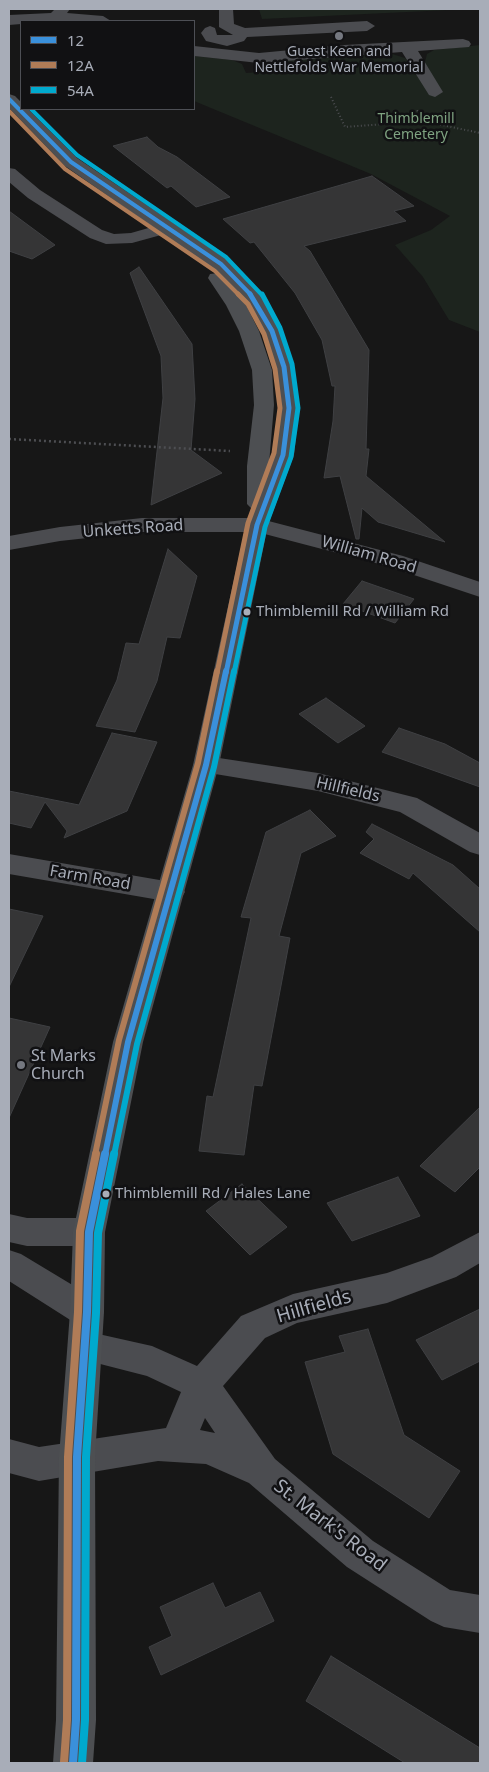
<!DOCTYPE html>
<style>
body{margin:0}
#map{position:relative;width:489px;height:1772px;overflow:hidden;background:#171717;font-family:"Noto Sans",sans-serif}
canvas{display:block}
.frame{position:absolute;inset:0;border:10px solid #a8adb8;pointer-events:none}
.legend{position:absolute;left:20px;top:20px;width:175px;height:90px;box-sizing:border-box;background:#111113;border:1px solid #4d4f55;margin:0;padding:6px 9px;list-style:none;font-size:15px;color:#a8adb8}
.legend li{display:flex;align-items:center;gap:10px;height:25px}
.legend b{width:25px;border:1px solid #4d4f55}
</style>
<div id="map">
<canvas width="489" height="1772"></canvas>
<div class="frame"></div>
<ul class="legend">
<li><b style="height:6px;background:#3a90db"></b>12</li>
<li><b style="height:6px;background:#b07c57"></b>12A</li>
<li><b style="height:6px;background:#00a9ce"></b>54A</li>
</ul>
</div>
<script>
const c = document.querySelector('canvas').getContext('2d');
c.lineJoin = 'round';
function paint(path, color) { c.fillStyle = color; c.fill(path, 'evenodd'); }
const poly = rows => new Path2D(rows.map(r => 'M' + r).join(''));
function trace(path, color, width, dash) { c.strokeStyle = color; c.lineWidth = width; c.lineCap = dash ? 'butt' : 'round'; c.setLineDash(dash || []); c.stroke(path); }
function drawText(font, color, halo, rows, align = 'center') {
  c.font = font + ' "Noto Sans",sans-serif'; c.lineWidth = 5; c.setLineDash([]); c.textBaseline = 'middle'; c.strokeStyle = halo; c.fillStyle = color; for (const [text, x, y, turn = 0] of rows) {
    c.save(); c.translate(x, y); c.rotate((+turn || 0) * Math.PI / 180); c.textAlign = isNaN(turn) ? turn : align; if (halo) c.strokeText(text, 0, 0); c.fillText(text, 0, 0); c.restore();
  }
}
const green = poly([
 [259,9,469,9,262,19],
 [480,45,480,332,449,320,423,277,395,245,431,230,450,216,371,174,194,101,194,56,232,60,242,64,246,73,275,71,274,64,285,59,386,52,405,58,410,64,425,62,427,54,434,50]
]);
const building = poly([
 [147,137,158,147,177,157,230,197,196,207,171,186,167,188,113,146,147,137],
 [372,176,414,206,394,211,406,221,304,246,310,251,369,350,366,449,369,449,366,476,445,542,378,522,362,508,359,539,356,539,340,476,324,478,333,421,335,386,332,386,322,340,295,293,254,242,250,243,223,219,372,176],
 [9,211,55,245,32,259,9,251,9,211],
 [139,267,192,344,195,399,191,450,222,473,151,505,163,398,161,356,130,273,139,267],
 [168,549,197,576,180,638,167,637,157,681,135,732,96,726,117,680,126,643,139,644,168,549],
 [362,581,414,599,395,623,343,604,362,581],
 [326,698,365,726,338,743,299,714,326,698],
 [399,728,445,744,480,763,480,787,382,752,399,728],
 [112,733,157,742,127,811,64,838,67,831,45,802,31,828,9,823,9,791,79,805,112,733],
 [310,810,336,836,301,853,279,936,290,938,262,1086,254,1085,244,1155,199,1151,207,1096,213,1097,251,918,241,917,266,832,310,810],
 [372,824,453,865,480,889,480,932,413,873,409,879,360,853,374,839,366,832,372,824],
 [9,909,43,916,9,987,9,909],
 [9,1018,50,1027,9,1118,9,1018],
 [480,1107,480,1167,455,1192,420,1166,480,1107],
 [398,1177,420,1216,352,1241,327,1203,398,1177],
 [242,1184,287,1227,250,1255,206,1211,242,1184],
 [480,1309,480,1361,442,1380,416,1340,480,1309],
 [368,1329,404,1435,460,1471,429,1518,333,1454,305,1362,345,1352,339,1336,368,1329],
 [213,1583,225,1608,260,1592,274,1621,161,1675,149,1647,172,1636,160,1607,213,1583],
 [331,1656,480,1748,480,1763,405,1763,306,1701,331,1656]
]);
const pathFar1 = poly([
 [331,97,345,127,423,121,417,110],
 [423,121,480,133]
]);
const path = poly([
 [9,439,230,451]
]);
const minor = poly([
 [55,9,70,9,67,13,103,16,111,21,21,21,21,24,9,25,9,15,51,13,55,9],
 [219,9,233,9,234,24,245,28,367,21,375,26,367,31,247,37,244,41,227,46,206,41,201,33,205,28,210,26,215,28,217,35,233,35,219,27,219,9],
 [463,39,469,41,471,44,469,47,418,51,443,92,435,97,429,95,402,52,259,63,194,56,194,46,259,53,344,45,463,39],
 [9,168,15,169,40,190,102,230,114,234,131,233,166,223,172,224,175,228,172,232,132,243,106,244,90,238,28,198,9,182,9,168],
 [142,518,257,518,403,556,480,582,480,597,387,566,257,532,142,532,60,541,9,550,9,536,60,527,142,518],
 [206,756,318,773,417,798,480,833,480,855,470,852,400,812,318,791,197,771,193,765,197,759,206,756],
 [9,854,171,882,181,885,185,892,181,899,171,902,9,874,9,854],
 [9,1214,27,1218,89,1218,100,1222,105,1232,100,1242,89,1246,27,1246,9,1242,9,1214],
 [480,1232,480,1263,456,1277,387,1303,297,1323,265,1338,223,1386,275,1459,373,1541,450,1590,480,1595,480,1633,444,1627,431,1621,347,1567,249,1483,206,1464,158,1461,39,1481,9,1473,9,1439,39,1447,166,1428,181,1392,147,1376,73,1357,68,1346,73,1335,85,1331,152,1346,197,1366,241,1316,293,1294,387,1273,432,1257,480,1232],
 [205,1418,215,1433,200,1430,205,1418],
 [9,1250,21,1254,99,1301,104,1312,99,1323,87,1327,75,1323,9,1281,9,1250]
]);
const major = poly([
 [9,94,15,96,21,102,21,109,28,109,77,158,228,260,262,295,282,331,294,367,299,408,294,455,268,525,219,765,143,1042,105,1232,104,1312,95,1457,96,1720,93,1763,53,1763,56,1720,59,1457,70,1312,73,1232,113,1042,193,765,246,525,252,509,247,504,247,466,254,405,252,370,239,331,226,305,208,278,210,274,219,273,65,166,9,108,9,94],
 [233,288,247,302,262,331,274,367,279,408,272,455,269,464,274,405,272,370,259,331,246,305,233,288]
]);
const bus1Far3 = poly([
 [9,99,71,162,221,264,251,295]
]);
const bus1Far2 = poly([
 [226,673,257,525,283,455,289,408,284,367,272,331,250,294]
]);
const bus1Far1 = poly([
 [105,1155,128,1042,206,765,226,671]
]);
const bus1 = poly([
 [73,1763,76,1720,77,1457,87,1312,89,1232,105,1154]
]);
const bus2Far3 = poly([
 [9,111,65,169,215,271,239,295]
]);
const bus2Far2 = poly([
 [217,673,248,523,274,453,280,408,275,369,264,334,248,304,238,294]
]);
const bus2Far1 = poly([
 [95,1155,119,1040,198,763,217,671]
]);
const bus2 = poly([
 [64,1762,67,1720,68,1457,78,1312,80,1231,96,1154]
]);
const bus3Far3 = poly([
 [31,109,77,155,226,257,262,295]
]);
const bus3Far2 = poly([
 [234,673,265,527,291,457,298,408,292,364,280,328,262,294]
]);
const bus3Far1 = poly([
 [114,1155,137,1044,214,767,234,671]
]);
const bus3 = poly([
 [82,1763,85,1720,86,1457,96,1313,98,1233,114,1154]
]);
const markers = [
 [339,36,5,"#757880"],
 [247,612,4.5,"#a8adb8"],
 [21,1065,5,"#757880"],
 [106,1194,4.5,"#a8adb8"]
];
const farPoinames = [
 ["Guest Keen and",339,52],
 ["Nettlefolds War Memorial",339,68]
];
const farParknames = [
 ["Thimblemill",416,119],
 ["Cemetery",416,135]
];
const busNames = [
 ["Thimblemill Rd / William Rd",256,612],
 ["Thimblemill Rd / Hales Lane",115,1194]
];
const streetNames = [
 ["Unketts Road",133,529,-4],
 ["William Road",369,555,16],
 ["Hillfields",348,790,13],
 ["Farm Road",90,878,10]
];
const poiNames = [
 ["St Marks",31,1056],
 ["Church",31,1074]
];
const nearStreetnames = [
 ["Hillfields",314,1307,-16],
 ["St. Mark's Road",330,1526,38]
];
paint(green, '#1d241e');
paint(building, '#353536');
trace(building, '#3f4043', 1);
trace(pathFar1, '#4d4e52', 2, [1, 2.5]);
trace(path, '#4d4e52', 2.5, [2, 3]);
paint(minor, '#4b4c50');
paint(major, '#4d4f52');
trace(bus1Far3, '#3a90db', 4);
trace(bus1Far2, '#3a90db', 5);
trace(bus1Far1, '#3a90db', 6);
trace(bus1, '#3a90db', 8);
trace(bus2Far3, '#b07c57', 4);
trace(bus2Far2, '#b07c57', 5);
trace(bus2Far1, '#b07c57', 6);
trace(bus2, '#b07c57', 8);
trace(bus3Far3, '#00a9ce', 4);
trace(bus3Far2, '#00a9ce', 5);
trace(bus3Far1, '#00a9ce', 6);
trace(bus3, '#00a9ce', 8);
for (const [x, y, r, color] of markers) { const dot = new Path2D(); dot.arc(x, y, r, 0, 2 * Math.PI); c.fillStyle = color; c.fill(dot); trace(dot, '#111113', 2); }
drawText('14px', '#a8adb8', '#111113', farPoinames);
drawText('14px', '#7fa381', '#111113', farParknames);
drawText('15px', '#a8adb8', '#111113', busNames, 'left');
drawText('16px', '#a8adb8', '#111113', streetNames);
drawText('16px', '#a8adb8', '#111113', poiNames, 'left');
drawText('19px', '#a8adb8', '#111113', nearStreetnames);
</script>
